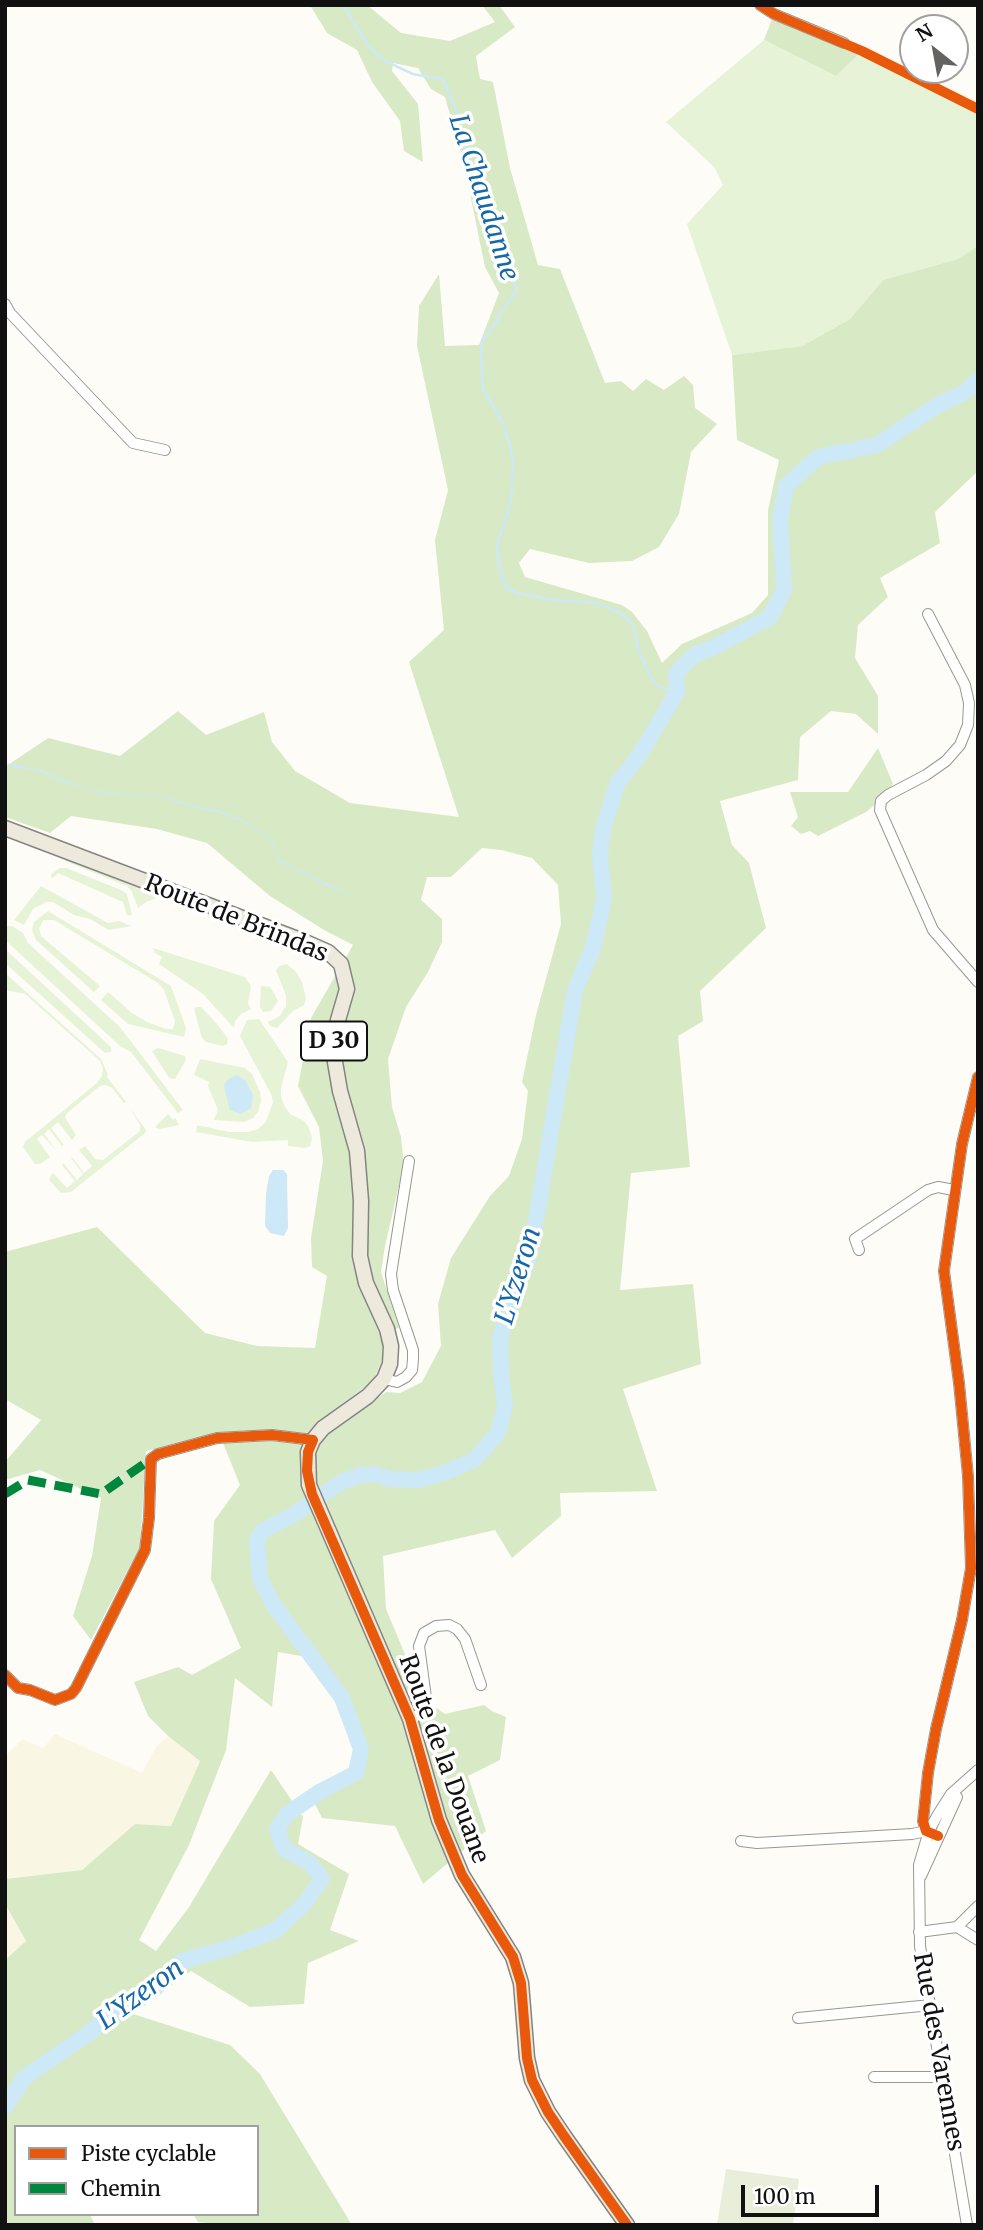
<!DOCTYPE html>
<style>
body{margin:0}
#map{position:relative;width:983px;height:2230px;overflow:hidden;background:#fdfcf7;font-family:Merriweather,serif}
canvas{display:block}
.frame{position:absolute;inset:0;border:7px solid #111;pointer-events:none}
.legend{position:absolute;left:14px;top:2125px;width:245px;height:91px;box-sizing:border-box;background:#fff;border:2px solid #a0a0a0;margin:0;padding:9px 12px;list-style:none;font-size:21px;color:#111}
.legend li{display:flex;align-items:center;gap:14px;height:35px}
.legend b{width:35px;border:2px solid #a0a0a0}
.north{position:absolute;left:899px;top:14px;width:70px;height:70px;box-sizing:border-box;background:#fff;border:2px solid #a0a0a0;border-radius:50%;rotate:329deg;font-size:19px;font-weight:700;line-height:28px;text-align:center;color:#111}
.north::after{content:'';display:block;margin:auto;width:24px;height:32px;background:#646362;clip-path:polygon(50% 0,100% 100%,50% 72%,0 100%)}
.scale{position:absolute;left:741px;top:2185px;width:138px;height:32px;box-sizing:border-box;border:4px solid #111;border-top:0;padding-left:9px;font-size:21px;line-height:24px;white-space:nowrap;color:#111;-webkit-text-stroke:5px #fff;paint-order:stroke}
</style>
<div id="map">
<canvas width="983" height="2230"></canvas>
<div class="frame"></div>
<ul class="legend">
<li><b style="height:9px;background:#e8590c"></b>Piste cyclable</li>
<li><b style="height:9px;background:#00873e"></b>Chemin</li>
</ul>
<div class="north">N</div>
<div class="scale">100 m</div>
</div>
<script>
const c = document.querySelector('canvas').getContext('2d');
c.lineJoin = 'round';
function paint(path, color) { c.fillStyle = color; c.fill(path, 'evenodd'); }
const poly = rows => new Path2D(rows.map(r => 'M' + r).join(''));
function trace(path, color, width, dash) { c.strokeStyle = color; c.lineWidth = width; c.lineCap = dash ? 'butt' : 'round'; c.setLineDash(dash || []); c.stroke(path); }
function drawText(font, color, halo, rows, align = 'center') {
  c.font = font + ' Merriweather,serif'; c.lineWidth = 7; c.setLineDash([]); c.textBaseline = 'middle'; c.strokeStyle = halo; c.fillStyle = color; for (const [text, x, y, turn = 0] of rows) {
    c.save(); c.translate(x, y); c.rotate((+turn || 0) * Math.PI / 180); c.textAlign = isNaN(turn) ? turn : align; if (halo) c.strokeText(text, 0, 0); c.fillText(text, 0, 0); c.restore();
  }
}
const farmland = poly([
 [55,1734,142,1773,156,1747,168,1736,200,1760,171,1826,135,1824,82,1870,5,1879,5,1756,23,1739,43,1748],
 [5,1904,26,1942,5,1960]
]);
const green = poly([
 [764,40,836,76,862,51,978,109,978,246,958,259,883,280,850,319,802,346,732,355,687,224,723,185,715,168,666,122],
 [66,856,156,890,159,897,146,902,138,908,132,892,127,886,65,861],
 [60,868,66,868,121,890,127,894,132,915,127,915,123,902,58,873,53,878,51,877,51,874],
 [41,886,108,923,119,921,132,926,109,930,90,919,74,915,53,902,46,902,33,909,24,925,14,920],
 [48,911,171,986,186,1028,184,1037,128,1024,101,1000,108,992,132,1013,147,1022,166,1029,173,1029,175,1021,164,990,158,983,54,920,43,920,39,929,41,936,100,986,94,992,36,940,32,930,34,922],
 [8,926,12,926,23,933,28,943,120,1027,183,1110,178,1113,131,1052,120,1046,5,940,5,930],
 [153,948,245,977,251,986,248,1003,251,1009,241,1014,235,1021,234,1028,203,994,159,964,162,957,155,953],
 [5,949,111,1047,111,1052,105,1053,5,963],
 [287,964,296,972,302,982,306,999,304,1005,293,1011,277,1028,270,1026,268,1022,280,1016,286,1006,286,996,276,970,279,966],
 [5,973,101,1059,108,1075,107,1077,126,1102,124,1103,112,1088,106,1085,100,1086,67,1113,65,1117,76,1135,72,1140,58,1122,51,1128,64,1145,62,1146,49,1129,44,1134,57,1151,42,1135,37,1139,50,1157,40,1164,35,1164,23,1147,25,1142,97,1083,102,1076,103,1068,100,1061,25,994,5,990],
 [261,986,270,987,275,995,278,1001,271,1011,263,1012,260,1007],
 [196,1007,201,1007,218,1025,228,1039,227,1044,223,1046,206,1042,202,1038,194,1009],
 [259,1019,288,1062,281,1088,281,1096,284,1105,290,1114,304,1121,309,1128,312,1138,310,1146,305,1148,288,1146,288,1140,252,1142,196,1132,197,1126,202,1126,229,1132,248,1132,258,1129,266,1122,273,1102,271,1094,240,1036,247,1020],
 [158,1048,185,1056,186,1060,175,1079,169,1078,152,1051],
 [200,1059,245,1068,252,1074,260,1092,261,1101,258,1112,253,1118,244,1122,214,1120,218,1110,208,1086,209,1082,194,1075],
 [130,1108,146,1130,145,1133,71,1192,61,1193,49,1180,51,1175,53,1173,67,1188,75,1181,62,1165,64,1164,77,1180,83,1174,71,1158,72,1157,84,1173,92,1166,79,1150,85,1146,95,1159,103,1160,140,1131,140,1125],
 [168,1114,173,1120,175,1118,179,1125,159,1129,155,1127]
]);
const forest = poly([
 [310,5,367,5,401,33,450,41,495,22,482,5,499,5,515,27,476,56,480,79,493,82,510,168,538,265,560,269,605,383,621,381,633,391,646,379,664,390,684,376,693,385,695,408,717,424,691,452,679,514,659,547,632,561,589,563,530,549,519,563,525,577,622,605,632,612,647,631,662,663,682,644,752,613,768,595,768,510,779,460,737,440,732,355,802,346,850,319,883,280,958,259,978,246,978,471,935,512,940,543,880,578,888,597,858,625,855,658,878,696,878,734,856,714,831,711,800,737,798,780,720,801,732,845,749,863,766,928,700,991,703,1021,678,1036,690,1167,631,1173,620,1290,693,1284,701,1364,623,1389,657,1491,560,1493,561,1516,512,1558,495,1530,383,1556,386,1609,424,1700,445,1714,484,1705,492,1711,506,1717,500,1760,468,1776,486,1831,423,1884,395,1826,322,1818,308,1790,351,1770,357,1750,339,1702,307,1657,278,1652,272,1707,235,1678,226,1750,189,1845,139,1940,156,1951,189,1907,271,1770,303,1817,298,1844,349,1874,330,1930,359,1941,308,1963,304,2004,250,2007,191,1971,133,2014,230,2045,260,2074,352,2225,221,2225,198,2222,193,2214,257,2214,257,2127,16,2127,16,2214,90,2214,95,2225,5,2225,5,1960,26,1941,5,1904,5,1879,82,1870,135,1824,171,1826,200,1761,168,1736,148,1716,134,1682,178,1667,192,1675,241,1648,211,1579,214,1521,240,1485,223,1443,272,1437,304,1441,319,1445,333,1429,386,1392,400,1393,422,1382,441,1346,438,1304,451,1258,490,1196,509,1176,522,1139,528,1091,522,1082,536,1015,561,924,558,885,532,858,501,850,482,848,451,877,427,877,421,900,442,919,442,942,428,972,406,1007,388,1059,392,1107,401,1137,404,1164,385,1246,381,1272,399,1328,382,1333,383,1358,373,1381,323,1418,305,1438,220,1434,146,1451,140,1547,91,1640,73,1616,92,1556,101,1498,40,1470,5,1480,5,1462,41,1420,5,1399,5,1252,97,1227,205,1333,257,1346,315,1348,327,1276,312,1267,311,1238,323,1161,319,1127,298,1086,311,1018,353,945,324,930,270,896,207,843,157,829,71,816,50,833,5,817,5,767,48,738,120,756,178,711,206,735,264,712,272,742,295,771,350,803,459,817,409,662,444,630,435,540,448,490,417,346,419,306,439,274,445,346,479,345,499,293,485,267,464,164,445,97,431,89,418,68,393,63,392,71,418,104,423,162,404,151,400,121,372,82,357,50,327,33],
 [774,14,862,51,836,76,764,40],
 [878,748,893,784,877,803,866,812,818,836,810,831,801,834,791,826,798,817,790,792,848,792]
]);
const cemetery = poly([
 [726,2169,799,2179,793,2225,717,2225]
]);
const water = poly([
 [5,763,41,770,81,787,109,793,159,795,191,805,217,810,249,823,274,842,280,860,326,883,361,898,330,887,279,861,275,846,266,837,250,825,217,812,188,806,160,796,105,794,75,786,35,770,15,768],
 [237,1075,245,1080,253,1095,251,1108,241,1114,230,1110,224,1086,227,1080],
 [273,1170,283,1170,287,1174,288,1228,284,1236,270,1233,265,1226,266,1194,269,1176]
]);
const stream = poly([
 [343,5,369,47,385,61,413,74,441,79,444,81,457,114,461,141,477,178,482,211,494,250,516,287,515,293,501,312,497,321,482,341,481,347,483,389,503,423,511,450,513,464,511,499,497,547,500,570,506,588,517,593,548,599,596,603,621,613,633,625,639,652,653,682,660,687,677,692]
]);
const river = poly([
 [5,2107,24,2078,89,2033,122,2003,156,1988,182,1961,232,1947,276,1930,305,1903,322,1879,310,1863,284,1849,277,1829,287,1814,321,1791,356,1773,361,1749,342,1698,273,1604,260,1578,257,1541,262,1531,293,1515,343,1481,361,1475,375,1474,390,1479,418,1480,444,1473,474,1460,498,1433,505,1405,501,1374,500,1338,531,1250,575,990,593,948,604,899,600,853,604,825,618,782,639,756,677,692,676,673,694,655,715,647,770,617,784,590,780,519,786,486,818,457,877,445,938,405,965,392,978,380]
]);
const street = poly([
 [760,5,774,14,844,43],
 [5,304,10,313,133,443,165,450],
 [928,614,965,685,969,703,968,725,960,745,946,761,926,775,888,795,881,801,880,810,933,930,978,982],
 [859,1250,855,1239,928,1190,938,1187,954,1190],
 [384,1379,397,1382,406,1377,412,1370,413,1359,413,1350,393,1290,391,1274,409,1161],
 [5,1675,18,1688,30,1690,55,1700,71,1694,76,1688,145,1550,149,1518,151,1459,158,1454,217,1438,272,1435,313,1440],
 [410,1719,422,1713,427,1705,419,1646,424,1633,436,1626,449,1625,457,1629,465,1639,481,1685],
 [938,1836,926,1831,923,1821,928,1773,936,1729,962,1620,971,1568,968,1476,959,1383,944,1271,962,1144,978,1077],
 [741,1841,757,1843,912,1834,926,1831],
 [921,1876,957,1797],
 [957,1927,978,1940],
 [919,1932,957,1927,978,1906],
 [798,2018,931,2005],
 [874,2077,943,2077],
 [967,2225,920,1946,919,1865,929,1831,937,1816,951,1794,978,1770]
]);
const primary = poly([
 [5,828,303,941,328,952,341,964,347,989,336,1027,335,1062,340,1091,357,1151,361,1201,360,1256,366,1283,387,1329,391,1346,390,1364,384,1379,368,1396,323,1428,313,1440,308,1452,309,1485,410,1719,439,1820,462,1875,513,1957,521,1983,527,2058,532,2080,548,2112,564,2136,627,2225]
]);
const quiet = poly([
 [5,1494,28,1480,101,1494,151,1459]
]);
const cycleway = poly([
 [760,5,774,14,862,51,978,109],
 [5,1675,18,1688,30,1690,55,1700,71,1694,76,1688,145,1550,149,1518,151,1459,158,1454,217,1438,272,1435,313,1440,308,1452,307,1471,312,1494,410,1719,439,1820,462,1875,513,1957,521,1983,527,2058,532,2080,548,2112,564,2136,627,2225],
 [938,1836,926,1831,923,1821,928,1773,936,1729,962,1620,971,1568,968,1476,959,1383,944,1271,962,1144,978,1077]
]);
const shields = [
 [334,1041,66]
];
const shieldNames = [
 ["D 30",334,1041]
];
const streetNames = [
 ["Route de Brindas",236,919,22],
 ["Route de la Douane",443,1759,70],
 ["Rue des Varennes",938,2052,80]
];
const waterNames = [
 ["La Chaudanne",483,198,72],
 ["L'Yzeron",519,1276,-73],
 ["L'Yzeron",141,1995,-36]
];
paint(farmland, '#f9f7e4');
paint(green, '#e7f3d7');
paint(forest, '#d8eac5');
paint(cemetery, '#e9eedb');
paint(water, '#cde8f7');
trace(stream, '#cde8f7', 2.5);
trace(river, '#cde8f7', 16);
trace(street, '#979795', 12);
trace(primary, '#858482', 17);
trace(street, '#fffffe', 10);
trace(primary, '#ede9dc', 14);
trace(quiet, '#00873e', 9, [18, 9]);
trace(cycleway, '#e8590c', 10);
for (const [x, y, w] of shields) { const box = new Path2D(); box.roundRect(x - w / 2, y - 19.5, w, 39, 5); c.fillStyle = '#fff'; c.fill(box); trace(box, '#111', 2); }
drawText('bold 23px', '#111', null, shieldNames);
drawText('24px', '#111', '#fff', streetNames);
drawText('italic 26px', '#1768a6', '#fff', waterNames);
</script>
